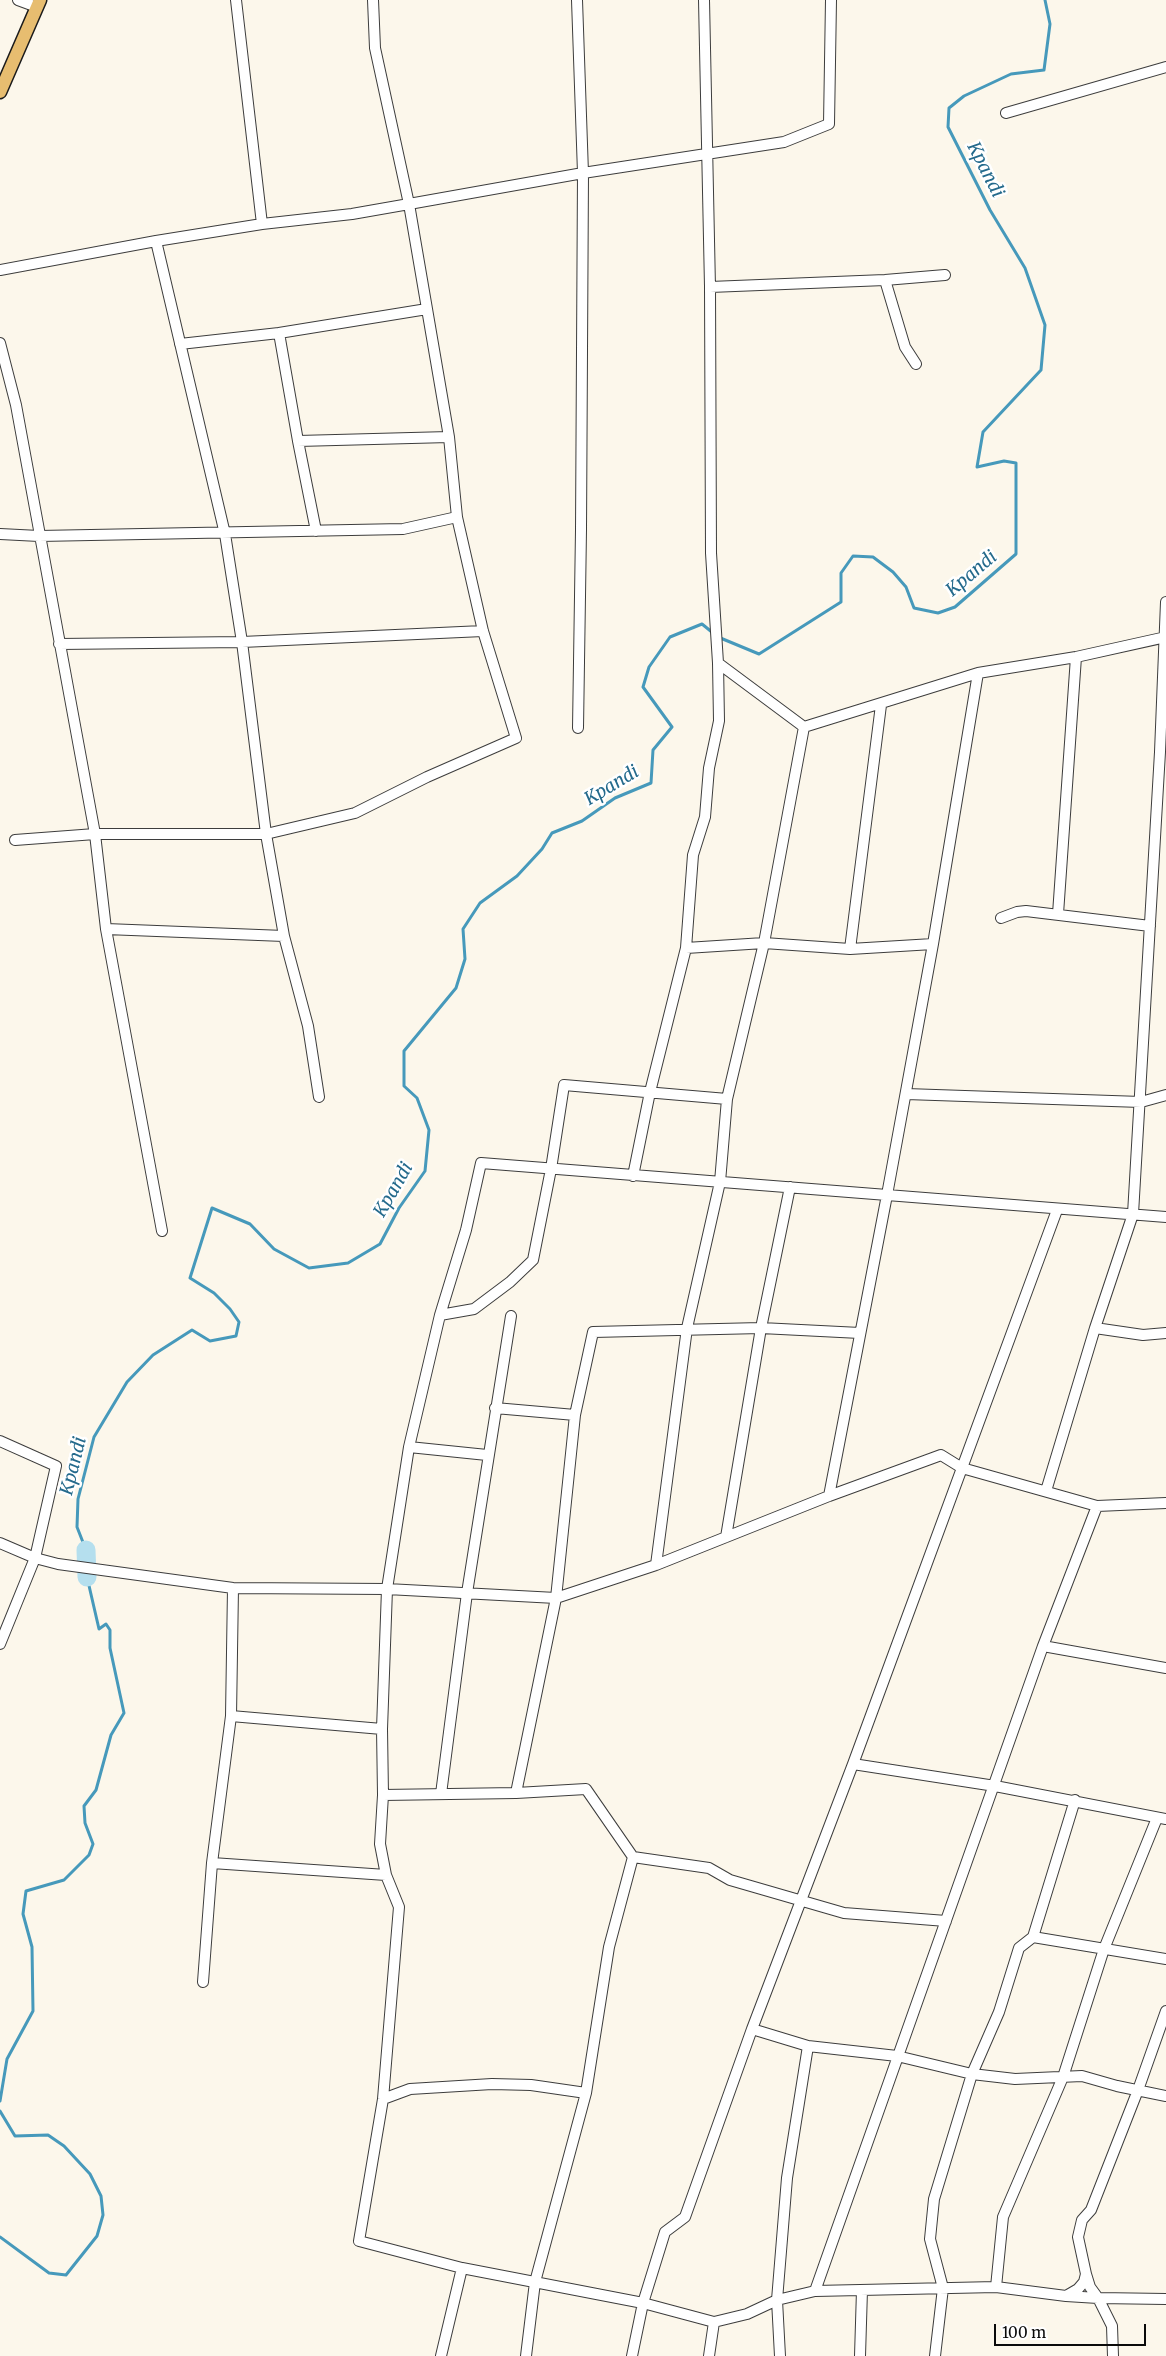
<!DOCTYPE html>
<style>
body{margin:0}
#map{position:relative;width:1166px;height:2356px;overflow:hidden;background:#fcf7eb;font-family:Merriweather,serif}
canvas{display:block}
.scale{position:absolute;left:994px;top:2324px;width:152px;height:22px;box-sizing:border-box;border:2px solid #0a0a0a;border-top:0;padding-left:6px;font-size:15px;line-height:18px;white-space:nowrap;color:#0a0a0a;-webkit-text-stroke:4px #fff;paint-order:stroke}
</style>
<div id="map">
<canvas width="1166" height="2356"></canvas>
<div class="scale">100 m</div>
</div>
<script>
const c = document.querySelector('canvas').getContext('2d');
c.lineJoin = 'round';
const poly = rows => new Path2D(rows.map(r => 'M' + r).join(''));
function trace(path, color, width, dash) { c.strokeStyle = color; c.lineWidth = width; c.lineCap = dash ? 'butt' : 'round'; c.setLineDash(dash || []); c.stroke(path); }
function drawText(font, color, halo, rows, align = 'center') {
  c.font = font + ' Merriweather,serif'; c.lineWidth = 5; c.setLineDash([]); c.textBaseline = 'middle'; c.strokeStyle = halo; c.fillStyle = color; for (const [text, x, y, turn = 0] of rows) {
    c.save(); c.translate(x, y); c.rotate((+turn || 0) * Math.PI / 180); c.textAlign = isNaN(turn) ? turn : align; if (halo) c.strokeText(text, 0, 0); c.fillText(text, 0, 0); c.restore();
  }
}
const stream = poly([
 [718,637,759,654,841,602,841,573,853,556,873,557,893,572,906,587,914,608,938,613,955,607,1016,554,1016,463,1004,461,977,467,983,432,1041,370,1045,325,1025,268,990,210,948,127,949,108,964,96,1011,74,1044,70,1050,24,1045,0],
 [86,1550,77,1527,78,1499,94,1437,127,1382,153,1355,192,1330,210,1341,236,1336,239,1322,230,1309,214,1293,190,1278,212,1208,250,1224,274,1249,309,1268,348,1263,380,1244,399,1208,425,1171,429,1130,417,1098,404,1086,404,1051,456,988,465,959,463,929,480,903,517,876,542,849,552,833,582,821,615,798,651,783,653,750,672,727,643,687,649,667,670,637,702,624,713,633],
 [0,2101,7,2059,33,2011,32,1947,23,1914,26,1891,64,1880,89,1855,93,1844,85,1823,84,1806,96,1790,111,1735,124,1713,110,1648,110,1630,106,1624,99,1629,87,1577],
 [0,2111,15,2136,48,2135,64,2146,90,2174,101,2196,103,2215,97,2236,66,2275,49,2273,0,2237]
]);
const river = poly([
 [86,1550,87,1577]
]);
const minor = poly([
 [18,0,37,7],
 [236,0,262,224],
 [373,0,375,48,409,204,583,173,784,142,829,124,831,0],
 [577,0,583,173,581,530,578,728],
 [704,0,710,287,711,553,718,663,804,727],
 [1006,113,1166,67],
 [156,241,225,534,242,642,266,834,284,936,308,1026,319,1097],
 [0,270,156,241,262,224,352,214,409,204,449,437,457,517,483,631,516,738,427,777,355,813,266,834,95,834,15,840],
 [885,280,905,347,916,364],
 [710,287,885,280,945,275],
 [279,333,298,441,316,531],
 [0,343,16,405,95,834,106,929,162,1231],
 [180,344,279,333,427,309],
 [298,441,449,437],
 [0,534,39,536,403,529,457,517],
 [59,644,242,642,483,631],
 [978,673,933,944,887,1195,1166,1217],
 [804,727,978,673,1076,657,1166,637],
 [1058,914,1076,657],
 [1001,918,1017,912,1026,911,1150,926],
 [106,929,284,936],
 [686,948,764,943,850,949,933,944],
 [850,949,881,705],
 [906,1094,1141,1102,1166,1095],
 [633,1176,650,1092,686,948,693,855,705,817,709,768,719,721,718,663],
 [440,1315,474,1309,510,1282,533,1260,551,1169,564,1085,727,1099],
 [1095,1328,1143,1335,1166,1333],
 [495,1408,575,1415],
 [0,1441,56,1466,35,1558,0,1644],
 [409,1447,487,1455],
 [1046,1491,1095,1328,1133,1214,1160,752,1166,602],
 [829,1496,887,1195,481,1163,466,1230,440,1315,409,1447,387,1589,382,1729,383,1795,516,1793,586,1789,633,1857,709,1868,730,1880,844,1913,946,1921],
 [726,1537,761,1328,790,1187],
 [0,1543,35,1558,58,1564,233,1588,387,1589,556,1598,575,1415,593,1332,761,1328,860,1333],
 [656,1565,687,1328,720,1182,727,1099,764,943,804,727],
 [1043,1646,1166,1668],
 [231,1716,382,1729],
 [853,1764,995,1786,1166,1819],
 [516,1793,556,1598,656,1565,829,1496,941,1455,962,1468,1097,1506,1166,1503],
 [441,1794,467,1593,511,1316],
 [383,1795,380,1844,386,1875,399,1907,383,2099,359,2241,462,2268,643,2303,714,2322,747,2314,777,2300,815,2291,996,2287,1066,2296,1098,2298,1090,2287,1086,2274,1078,2237,1082,2220,1091,2210,1138,2090,1166,2011],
 [212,1863,386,1875],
 [1033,1937,1166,1959],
 [203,1982,212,1863,231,1716,233,1588],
 [752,2029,853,1764,1057,1210],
 [383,2099,410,2089,492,2084,531,2085,586,2093],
 [996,2287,1003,2217,1063,2077,1104,1949,1157,1818],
 [815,2291,1043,1646,1097,1506],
 [1066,2296,1078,2289,1084,2282,1086,2274],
 [1098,2298,1166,2299],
 [1098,2298,1112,2326,1113,2356],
 [441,2356,462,2268],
 [526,2356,535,2282,586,2093,609,1947,633,1857],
 [632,2356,643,2303,665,2232,685,2217,752,2029,808,2046,897,2056,972,2074,1015,2079,1082,2076,1117,2086,1166,2096],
 [709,2356,714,2322],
 [780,2356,777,2300,787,2178,808,2046],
 [860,2356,862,2290],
 [935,2356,943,2288,930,2239,934,2199,972,2074,999,2012,1019,1948,1033,1937,1075,1800]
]);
const major = poly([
 [0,92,40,0]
]);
const waterNames = [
 ["Kpandi",985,170,63],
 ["Kpandi",972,574,-40],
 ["Kpandi",612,786,-31],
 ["Kpandi",394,1190,-60],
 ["Kpandi",74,1466,-76]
];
trace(stream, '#4699bb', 3);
trace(river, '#b5dfee', 19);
trace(minor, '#3d3d3d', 12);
trace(major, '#1b1b1b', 15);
trace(minor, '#fff', 10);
trace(major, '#e7bd70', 12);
drawText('italic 18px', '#246a8c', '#fff', waterNames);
</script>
